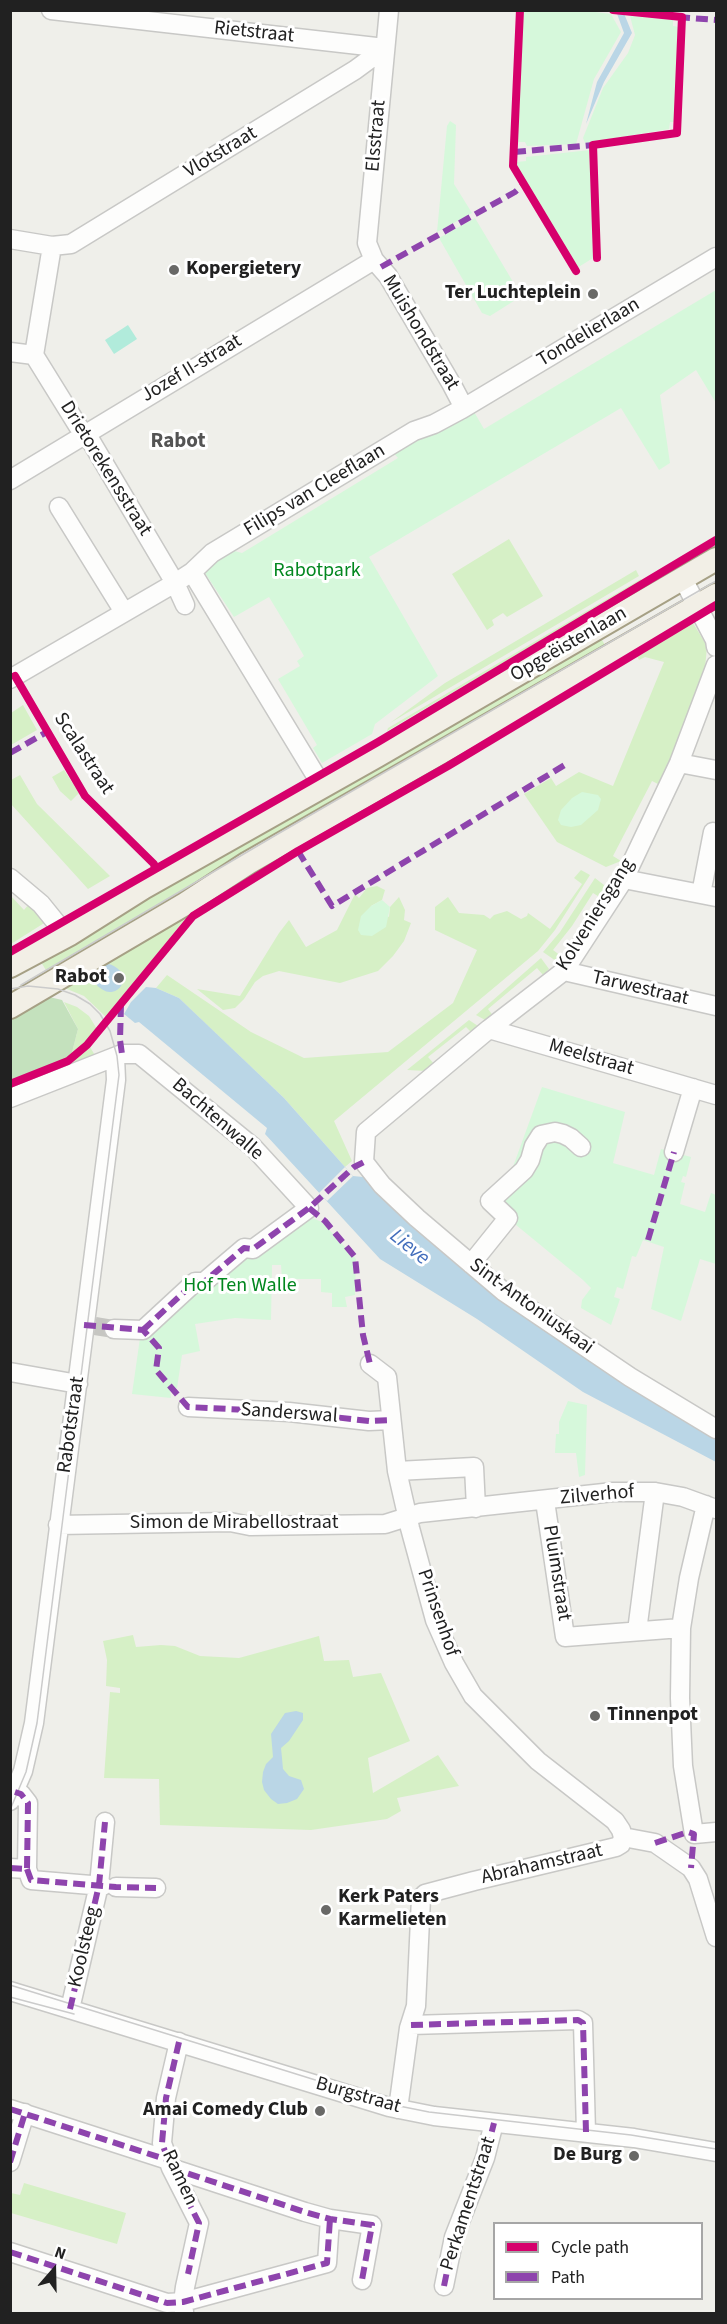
<!DOCTYPE html>
<meta charset="utf-8">
<style>
body{margin:0}
#map{position:relative;width:727px;height:2324px;overflow:hidden;background:#efefea;font-family:"Source Sans 3",sans-serif}
canvas{display:block}
.frame{position:absolute;inset:0;border:12px solid #212121;pointer-events:none}
.legend{position:absolute;left:493px;top:2222px;width:210px;height:78px;box-sizing:border-box;background:#fff;border:2px solid #a6a6a6;margin:0;padding:8px 10px;list-style:none;font-size:18px;color:#212121}
.legend li{display:flex;align-items:center;gap:12px;height:30px}
.legend b{width:30px;border:2px solid #a6a6a6}
.north{position:absolute;left:24px;top:2240px;width:60px;height:60px;-webkit-text-stroke:4px #fff;paint-order:stroke;rotate:20deg;font-size:16px;font-weight:700;line-height:24px;text-align:center;color:#212121}
.north::after{content:'';display:block;margin:auto;width:21px;height:27px;background:#212121;clip-path:polygon(50% 0,100% 100%,50% 72%,0 100%)}
</style>
<div id="map">
<canvas width="727" height="2324"></canvas>
<div class="frame"></div>
<ul class="legend">
<li><b style="height:8px;background:#d6006c"></b>Cycle path</li>
<li><b style="height:8px;background:#8e44ad"></b>Path</li>
</ul>
<div class="north">N</div>
</div>
<script>
const c = document.querySelector('canvas').getContext('2d');
c.lineJoin = 'round';
function paint(path, color) { c.fillStyle = color; c.fill(path, 'evenodd'); }
const poly = rows => new Path2D(rows.map(r => 'M' + r).join(''));
function trace(path, color, width, dash) { c.strokeStyle = color; c.lineWidth = width; c.lineCap = dash ? 'butt' : 'round'; c.setLineDash(dash || []); c.stroke(path); }
function drawText(font, color, halo, rows, align = 'center') {
  c.font = font + ' "Source Sans 3",sans-serif'; c.lineWidth = 6; c.setLineDash([]); c.textBaseline = 'middle'; c.strokeStyle = halo; c.fillStyle = color; for (const [text, x, y, turn = 0] of rows) {
    c.save(); c.translate(x, y); c.rotate((+turn || 0) * Math.PI / 180); c.textAlign = isNaN(turn) ? turn : align; if (halo) c.strokeText(text, 0, 0); c.fillText(text, 0, 0); c.restore();
  }
}
const grass = poly([
 [509,539,543,596,507,617,503,613,492,620,494,625,487,630,452,574],
 [636,570,639,576,390,723,445,683],
 [641,579,642,581,387,731,388,728],
 [693,623,707,646,705,669,660,785,652,781,613,856,621,861,606,867,557,842,524,794,551,778,556,786,579,772,613,786,664,662,645,657,639,660,637,656],
 [599,634,608,651,47,972,41,962,142,901],
 [23,705,37,730,11,745,11,713],
 [64,770,79,793,71,801,60,791,52,777],
 [20,775,37,804,110,876,88,889,11,804,11,780],
 [581,870,590,875,555,930,538,951,334,1121,352,1161,345,1167,284,1098,205,1023,179,998,156,988,167,975,251,1032,304,1058,388,1052,453,1003,477,950,435,930,435,907,448,897,459,913,484,915,490,919,494,915,507,911,521,919,527,916,528,913,550,929,582,884,574,878],
 [595,878,604,885,601,898,593,893,572,926,553,950,561,956,556,961,543,952,560,932],
 [236,883,186,918,106,1017,84,996,67,989,63,982],
 [377,886,385,890,382,900,371,906,389,917,390,907,399,897,405,910,404,920,411,923,404,941,393,956,378,971,340,983,279,971,263,976,255,982,244,999,235,1008,223,1010,197,989,240,996,279,933,289,920,306,947,337,930,355,894,359,898,367,888],
 [11,896,24,910,29,904,49,920,11,944],
 [541,958,549,969,543,975,537,968,488,1009,494,1017,487,1021,476,1015],
 [64,1002,77,1007,89,1016,100,1034,90,1047,96,1057,68,1068,78,1029],
 [469,1020,481,1028,473,1034,466,1027,428,1057,435,1065,426,1071,407,1070],
 [133,1635,136,1647,161,1645,175,1646,200,1656,239,1658,319,1636,324,1661,349,1660,353,1677,381,1673,410,1741,368,1758,373,1793,438,1755,459,1786,397,1798,401,1811,387,1819,311,1830,160,1825,159,1779,104,1778,110,1692,120,1693,120,1688,106,1686,107,1660,103,1641],
 [24,2183,126,2213,117,2244,11,2213,11,2193,20,2195]
]);
const forest = poly([
 [45,996,62,1000,78,1029,68,1068,11,1090,11,1015]
]);
const park = poly([
 [580,10,611,14,621,32,594,79,576,144,527,146,525,142,518,142,523,11],
 [630,16,673,20,673,26,679,27,675,122,670,122,669,129,585,143,583,138,603,88,628,53,635,35],
 [450,121,456,125,454,184,472,213,437,232,447,126],
 [590,150,593,258,577,268,517,168,517,162,526,161,526,157],
 [475,218,519,292,517,299,490,316,482,313,439,238],
 [716,290,716,403,696,370,660,395,670,463,659,470,621,408,369,557,438,676,375,724,372,734,322,763,313,748,317,745,278,679,300,666,297,661,304,656,289,630,269,597,234,617,203,570,215,564,219,554,227,549,242,553,398,458,391,450,473,410,484,429],
 [582,792,598,795,601,799,598,810,581,825,571,827,561,825,558,820,561,810,572,798],
 [382,900,390,907,386,927,372,936,361,935,358,930,361,916,371,906],
 [542,1087,625,1112,613,1163,654,1175,661,1149,691,1157,686,1177,683,1176,681,1182,685,1183,680,1204,705,1212,711,1193,716,1195,716,1264,700,1259,681,1321,651,1309,664,1247,643,1240,636,1257,632,1256,623,1289,617,1287,614,1297,620,1299,611,1325,581,1308,582,1300,591,1288,583,1280,482,1197,510,1175],
 [297,1212,322,1222,356,1259,355,1295,345,1297,347,1307,332,1307,332,1293,321,1292,321,1279,282,1279,281,1265,272,1265,271,1320,235,1318,195,1324,200,1351,182,1355,177,1388,170,1387,171,1398,132,1394,142,1324],
 [568,1401,587,1405,585,1475,579,1477,576,1453,555,1453,556,1434,559,1434,559,1422]
]);
const pitch = poly([
 [128,325,137,339,114,354,105,340]
]);
const water = poly([
 [616,11,623,11,632,33,604,82,586,124,597,82,624,33],
 [146,987,156,988,179,998,284,1098,353,1176,363,1177,412,1227,469,1275,487,1289,716,1437,716,1462,583,1392,477,1319,380,1259,265,1134,267,1128,139,1022,135,1023,124,1014,131,1002],
 [296,1711,303,1713,303,1720,289,1741,281,1748,282,1758,283,1769,289,1776,301,1780,304,1789,297,1799,287,1803,278,1804,271,1799,264,1790,262,1782,263,1772,266,1764,273,1757,271,1734,285,1713]
]);
const pier = poly([
 [345,1167,353,1176,327,1201,319,1193]
]);
const river = poly([
 [107,977,110,979]
]);
const minorTunnel = poly([
 [95,1326,114,1329]
]);
const minor = poly([
 [51,10,385,48],
 [389,10,367,243,374,260,388,276,452,385,462,404,462,409],
 [10,239,52,246,34,355,10,352],
 [52,246,71,244,355,70,385,48],
 [34,355,78,426,92,443,175,583,185,605],
 [10,480,374,260],
 [59,507,124,612],
 [192,572,316,776],
 [683,579,715,640,716,647],
 [716,665,679,763,624,879,564,971,489,1029,366,1132,364,1162,382,1185,417,1218,503,1291,630,1377,716,1429],
 [10,679,175,583,192,572,212,553,414,431,434,424,462,409,716,257],
 [679,763,716,770],
 [10,878,41,904,58,925],
 [624,879,716,897],
 [701,894,713,832],
 [564,971,716,1006],
 [489,1029,716,1095],
 [10,1098,122,1054,139,1054,253,1147,309,1208,253,1249,244,1248,204,1282,195,1282,143,1330,114,1329],
 [674,1152,693,1088],
 [471,1264,508,1218,490,1201,524,1170,530,1160,534,1146,541,1135,555,1132,563,1134,571,1138,581,1147],
 [370,1364,387,1377,397,1471,410,1528,435,1620,454,1663,473,1696,538,1761,615,1821,621,1830,623,1837],
 [10,1372,78,1384],
 [188,1407,289,1412,369,1421,391,1420],
 [397,1471,474,1467,476,1508],
 [545,1501,565,1637,681,1628],
 [706,1505,689,1578,681,1628,680,1698,683,1766,694,1834,716,1832],
 [58,1525,230,1522,250,1526,385,1524,420,1513,613,1492,655,1492,683,1497,716,1509],
 [637,1631,655,1492],
 [10,1801,23,1771,34,1723,116,1080,115,1057],
 [623,1837,655,1843,691,1868,698,1879,716,1937],
 [10,1868,27,1869,28,1803,21,1794,15,1792],
 [27,1869,31,1880,103,1886],
 [116,1887,156,1888],
 [10,1991,389,2107,434,2116,634,2138,716,2152],
 [70,2009,99,1885,105,1822],
 [411,2025,578,2020,583,2023,586,2132],
 [179,2042,166,2098,162,2143,171,2168,199,2223,185,2287,183,2302,184,2312],
 [10,2109,168,2160],
 [398,2109,409,2028,416,2006,421,1898,425,1894,474,1881,616,1847,621,1844,623,1837],
 [10,2162,25,2113],
 [171,2168,305,2212,330,2219,372,2225,362,2280],
 [10,2252,167,2303,183,2302,327,2263,330,2219],
 [444,2286,454,2237,485,2158,494,2123]
]);
const major = poly([
 [10,966,70,934,143,888,377,756,716,559],
 [10,1007,185,904,248,863,716,595]
]);
const tram = poly([
 [21,985,276,835,716,581],
 [10,989,28,986,58,989,75,995,90,1004,100,1014,110,1031,117,1056,119,1075,37,1723,26,1772,10,1810],
 [10,1985,399,2106,429,2112,631,2135,716,2149],
 [10,1997,74,2014]
]);
const quiet = poly([
 [678,17,716,20],
 [514,152,593,145],
 [381,267,515,192,524,184],
 [10,753,47,732],
 [298,851,332,906,568,763],
 [121,1005,120,1040,122,1054],
 [309,1208,325,1221,355,1257,363,1335,370,1364],
 [648,1240,674,1152],
 [84,1325,143,1330,159,1348,156,1370,188,1407,289,1412,369,1421,391,1420],
 [143,1330,195,1282,204,1282,244,1248,253,1249,309,1208,354,1167,364,1162],
 [655,1843,688,1832,694,1834,691,1868],
 [10,1868,27,1869,28,1803,21,1794,15,1792],
 [27,1869,31,1880,116,1887,156,1888],
 [70,2009,99,1885,105,1822],
 [411,2025,578,2020,583,2023,586,2132],
 [179,2042,166,2098,162,2143,171,2168,199,2223,188,2274],
 [10,2109,168,2160],
 [10,2162,25,2113],
 [171,2168,305,2212,330,2219,372,2225,362,2280],
 [10,2252,167,2303,183,2302,327,2263,330,2219],
 [444,2286,454,2237,485,2158,494,2123]
]);
const cycleway = poly([
 [520,10,513,166,576,271],
 [597,258,593,145,677,133,682,17,613,10],
 [15,676,85,796,154,864,155,869],
 [10,952,378,742,716,540],
 [10,1084,68,1061,87,1045,193,916,298,851,448,766,716,605]
]);
const markers = [
 [174,270,6,"#696967"],
 [593,294,6,"#696967"],
 [119,978,6,"#696967"],
 [595,1716,6,"#696967"],
 [326,1910,6,"#696967"],
 [320,2111,6,"#696967"],
 [634,2156,6,"#696967"]
];
const streetNames = [
 ["Rietstraat",254,33,6],
 ["Elsstraat",377,136,-85],
 ["Vlotstraat",221,153,-31],
 ["Muishondstraat",420,333,59],
 ["Tondelierlaan",589,333,-31],
 ["Jozef II-straat",192,369,-31],
 ["Drietorekensstraat",105,469,58],
 ["Filips van Cleeflaan",315,491,-31],
 ["Opgeëistenlaan",569,645,-30],
 ["Scalastraat",83,754,57],
 ["Kolveniersgang",596,915,-58],
 ["Tarwestraat",640,989,13],
 ["Meelstraat",591,1058,16],
 ["Bachtenwalle",217,1120,41],
 ["Sint-Antoniuskaai",531,1307,36],
 ["Sanderswal",289,1414,4],
 ["Rabotstraat",72,1425,-82],
 ["Zilverhof",597,1496,-5],
 ["Simon de Mirabellostraat",234,1524],
 ["Pluimstraat",556,1573,81],
 ["Prinsenhof",437,1613,71],
 ["Abrahamstraat",542,1865,-13],
 ["Koolsteeg",85,1947,-77],
 ["Burgstraat",358,2096,16],
 ["Ramen",179,2178,65],
 ["Perkamentstraat",469,2204,-72]
];
const poiNames = [
 ["Kopergietery",186,270,"left"],
 ["Ter Luchteplein",581,294],
 ["Rabot",107,978],
 ["Tinnenpot",607,1716,"left"],
 ["Kerk Paters",338,1898,"left"],
 ["Karmelieten",338,1921,"left"],
 ["Amai Comedy Club",308,2111],
 ["De Burg",622,2156]
];
const parkNames = [
 ["Rabotpark",317,572],
 ["Hof Ten Walle",240,1287]
];
const neighbourhoodNames = [
 ["Rabot",178,442]
];
const waterNames = [
 ["Lieve",409,1248,39]
];
paint(grass, '#d6f0c6');
paint(forest, '#c4e1bd');
paint(park, '#d6f8db');
paint(pitch, '#b1ebdb');
paint(water, '#bad6e6');
paint(pier, '#efefea');
trace(river, '#bad6e6', 26);
trace(minorTunnel, '#c6c6c2', 18, [18, 9]);
trace(minor, '#c8c8c6', 21);
trace(major, '#a6a085', 26);
trace(minor, '#fdfdfc', 18);
trace(major, '#f2efe6', 22);
trace(tram, '#cbcbcb', 1.5);
trace(quiet, '#8e44ad', 6, [12, 6]);
trace(cycleway, '#d6006c', 8);
for (const [x, y, r, color] of markers) { const dot = new Path2D(); dot.arc(x, y, r, 0, 2 * Math.PI); c.fillStyle = color; c.fill(dot); trace(dot, '#fff', 2); }
drawText('20px', '#212121', '#fff', streetNames);
drawText('bold 20px', '#212121', '#fff', poiNames, 'right');
drawText('20px', '#02871f', '#fff', parkNames);
drawText('bold 21px', '#545454', '#fff', neighbourhoodNames);
drawText('italic 21px', '#436ebc', '#fff', waterNames);
</script>
